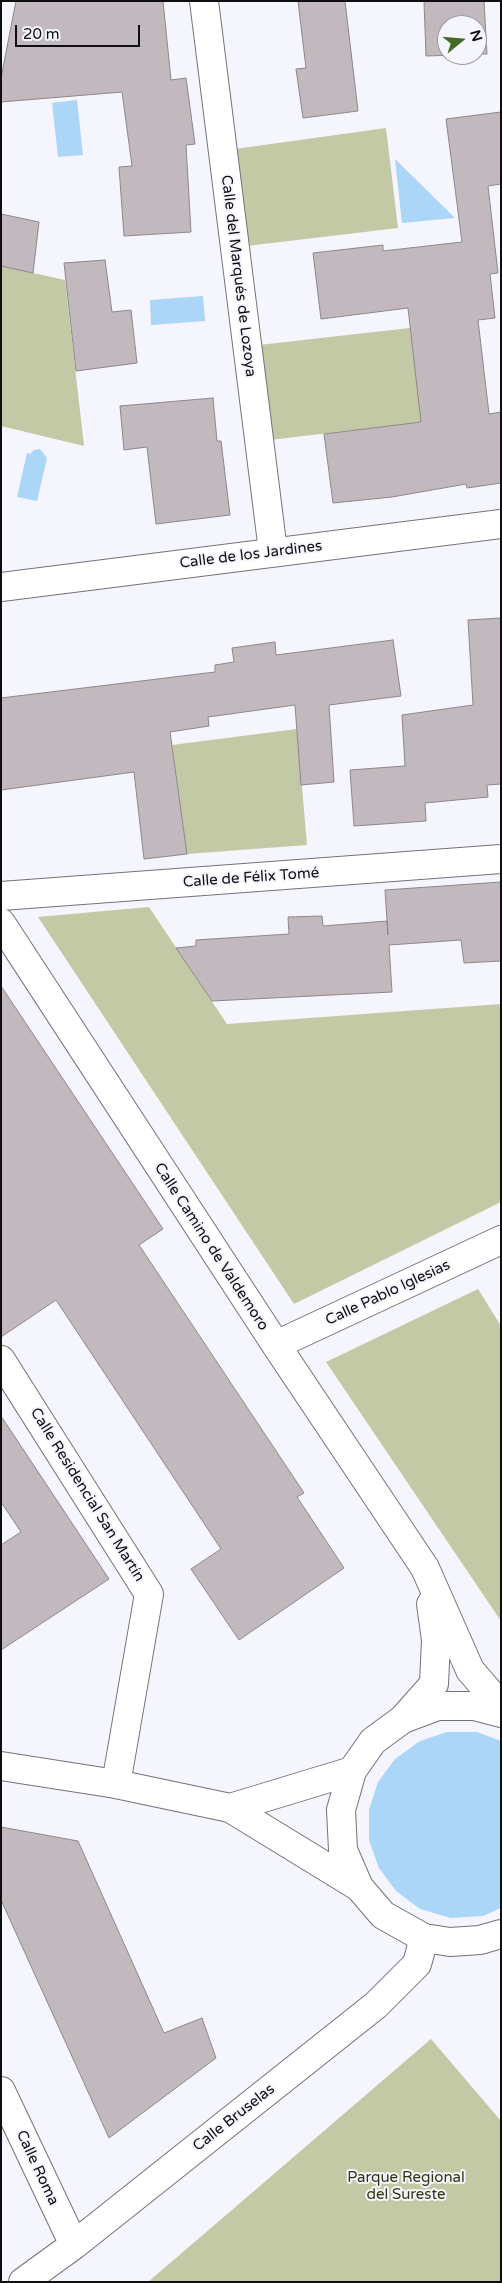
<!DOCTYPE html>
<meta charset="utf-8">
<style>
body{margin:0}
#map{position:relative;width:502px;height:2283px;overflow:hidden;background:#f5f5fd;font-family:"Varela Round",sans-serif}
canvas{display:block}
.frame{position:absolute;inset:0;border:2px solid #0e0e11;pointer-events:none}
.north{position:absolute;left:437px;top:15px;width:50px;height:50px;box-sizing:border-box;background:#f5f5fd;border:1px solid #99999f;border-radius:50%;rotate:73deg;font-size:14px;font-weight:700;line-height:20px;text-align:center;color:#0e0e11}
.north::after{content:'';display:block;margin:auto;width:18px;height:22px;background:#416b27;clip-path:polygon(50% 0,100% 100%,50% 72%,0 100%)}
.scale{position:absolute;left:15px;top:25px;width:125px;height:22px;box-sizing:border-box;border:2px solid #0e0e11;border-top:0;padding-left:6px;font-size:15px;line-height:18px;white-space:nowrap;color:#0e0e11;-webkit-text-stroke:4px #f5f5fd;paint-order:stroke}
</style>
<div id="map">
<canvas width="502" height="2283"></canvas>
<div class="frame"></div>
<div class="north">N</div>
<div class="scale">20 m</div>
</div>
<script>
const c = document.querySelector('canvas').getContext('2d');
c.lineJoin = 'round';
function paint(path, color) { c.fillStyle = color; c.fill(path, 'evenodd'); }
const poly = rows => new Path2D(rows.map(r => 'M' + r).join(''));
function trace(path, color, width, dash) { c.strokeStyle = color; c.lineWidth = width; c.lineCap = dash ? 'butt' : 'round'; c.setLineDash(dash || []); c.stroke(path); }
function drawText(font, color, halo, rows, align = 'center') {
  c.font = font + ' "Varela Round",sans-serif'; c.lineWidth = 4; c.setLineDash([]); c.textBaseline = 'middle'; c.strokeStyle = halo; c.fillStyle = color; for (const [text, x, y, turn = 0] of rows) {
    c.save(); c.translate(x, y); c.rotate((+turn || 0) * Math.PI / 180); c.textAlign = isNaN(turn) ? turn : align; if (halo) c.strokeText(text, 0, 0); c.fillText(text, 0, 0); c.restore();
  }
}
const green = poly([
 [386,128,398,228,247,246,235,149],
 [1,266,65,280,84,446,1,426],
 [410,328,422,422,270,440,259,345],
 [297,729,307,845,187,854,172,745],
 [149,907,227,1024,501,1004,501,1202,294,1304,38,917],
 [478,1289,501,1326,501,1621,326,1362],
 [431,2039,501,2121,501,2282,148,2282]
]);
const water = poly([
 [77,100,83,155,58,157,52,103],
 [395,159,455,218,402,223],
 [203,296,205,321,151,325,150,300],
 [40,449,47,458,37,501,17,497,27,453,30,454,34,450],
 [447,1732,477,1732,501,1741,501,1908,483,1916,451,1918,420,1909,396,1891,379,1868,369,1840,369,1810,378,1782,395,1759,420,1741]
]);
const building = poly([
 [16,1,163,1,171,80,186,78,195,144,186,145,191,232,124,236,119,167,132,166,122,92,1,102,1,78,16,1],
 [298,1,345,1,358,111,303,118,296,69,306,68,298,1],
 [424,1,484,1,487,54,477,54,477,25,447,25,447,55,458,55,426,56,424,1],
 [501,112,501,184,488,186,498,273,490,274,495,318,478,320,489,414,501,412,501,483,467,488,466,484,392,497,333,503,324,434,421,422,408,308,321,319,313,253,383,245,383,251,462,242,446,119,501,112],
 [1,214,39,222,33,273,1,266,1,214],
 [105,260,112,312,131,310,137,363,76,371,64,263,105,260],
 [213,398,217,441,221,441,230,515,156,524,147,447,124,450,120,406,213,398],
 [501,618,501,784,487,785,488,797,425,803,426,821,354,826,350,770,405,766,402,715,473,705,468,620,501,618],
 [393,640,401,696,329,705,334,782,301,785,295,705,208,717,209,726,170,732,187,854,144,859,134,772,1,790,1,698,215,672,215,665,234,662,232,648,275,642,276,655,393,640],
 [501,882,501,961,464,963,461,940,389,945,392,992,212,1001,176,948,196,946,196,940,289,934,288,917,322,916,323,926,387,921,388,935,385,890,501,882],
 [1,986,163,1229,139,1245,304,1493,297,1497,344,1568,239,1640,191,1569,221,1549,56,1300,1,1337,1,986],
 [1,1416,109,1579,1,1650,1,1545,21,1532,1,1502,1,1416],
 [1,1827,78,1841,164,2033,202,2018,216,2058,109,2138,1,1900,1,1827]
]);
const minor = poly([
 [204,1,273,551],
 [1,587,501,524],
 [1,896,501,859],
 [1,923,276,1345,425,1568,470,1670,501,1706],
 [276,1345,501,1240],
 [1,1360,149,1594,116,1784],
 [403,1719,434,1684,436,1640,431,1604],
 [1,2091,74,2245],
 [23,2282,74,2245,376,2005,417,1964,424,1938]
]);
const major = poly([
 [501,1713,474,1706,438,1706,403,1719,373,1741,352,1771,341,1810,343,1850,359,1887,383,1915,424,1938,450,1942,480,1940,501,1934],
 [1,1766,116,1784,230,1808,359,1887],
 [230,1808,352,1771]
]);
const streetNames = [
 ["Calle del Marqués de Lozoya",238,276,83],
 ["Calle de los Jardines",251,555,-7],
 ["Calle de Félix Tomé",251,878,-4],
 ["Calle Camino de Valdemoro",211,1247,57],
 ["Calle Pablo Iglesias",388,1293,-25],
 ["Calle Residencial San Martín",87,1495,58],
 ["Calle Bruselas",234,2118,-38],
 ["Calle Roma",37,2168,65]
];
const parkNames = [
 ["Parque Regional",406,2178],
 ["del Sureste",406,2195]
];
paint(green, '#c3c9a4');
paint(water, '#abd6f7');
paint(building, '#c1b9bd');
trace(building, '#8d868a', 1);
trace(minor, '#727279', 30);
trace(major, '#727279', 30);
trace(minor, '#fff', 28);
trace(major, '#fff', 28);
drawText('15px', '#0e0e11', '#f5f5fd', streetNames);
drawText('15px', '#30340f', '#f5f5fd', parkNames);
</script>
